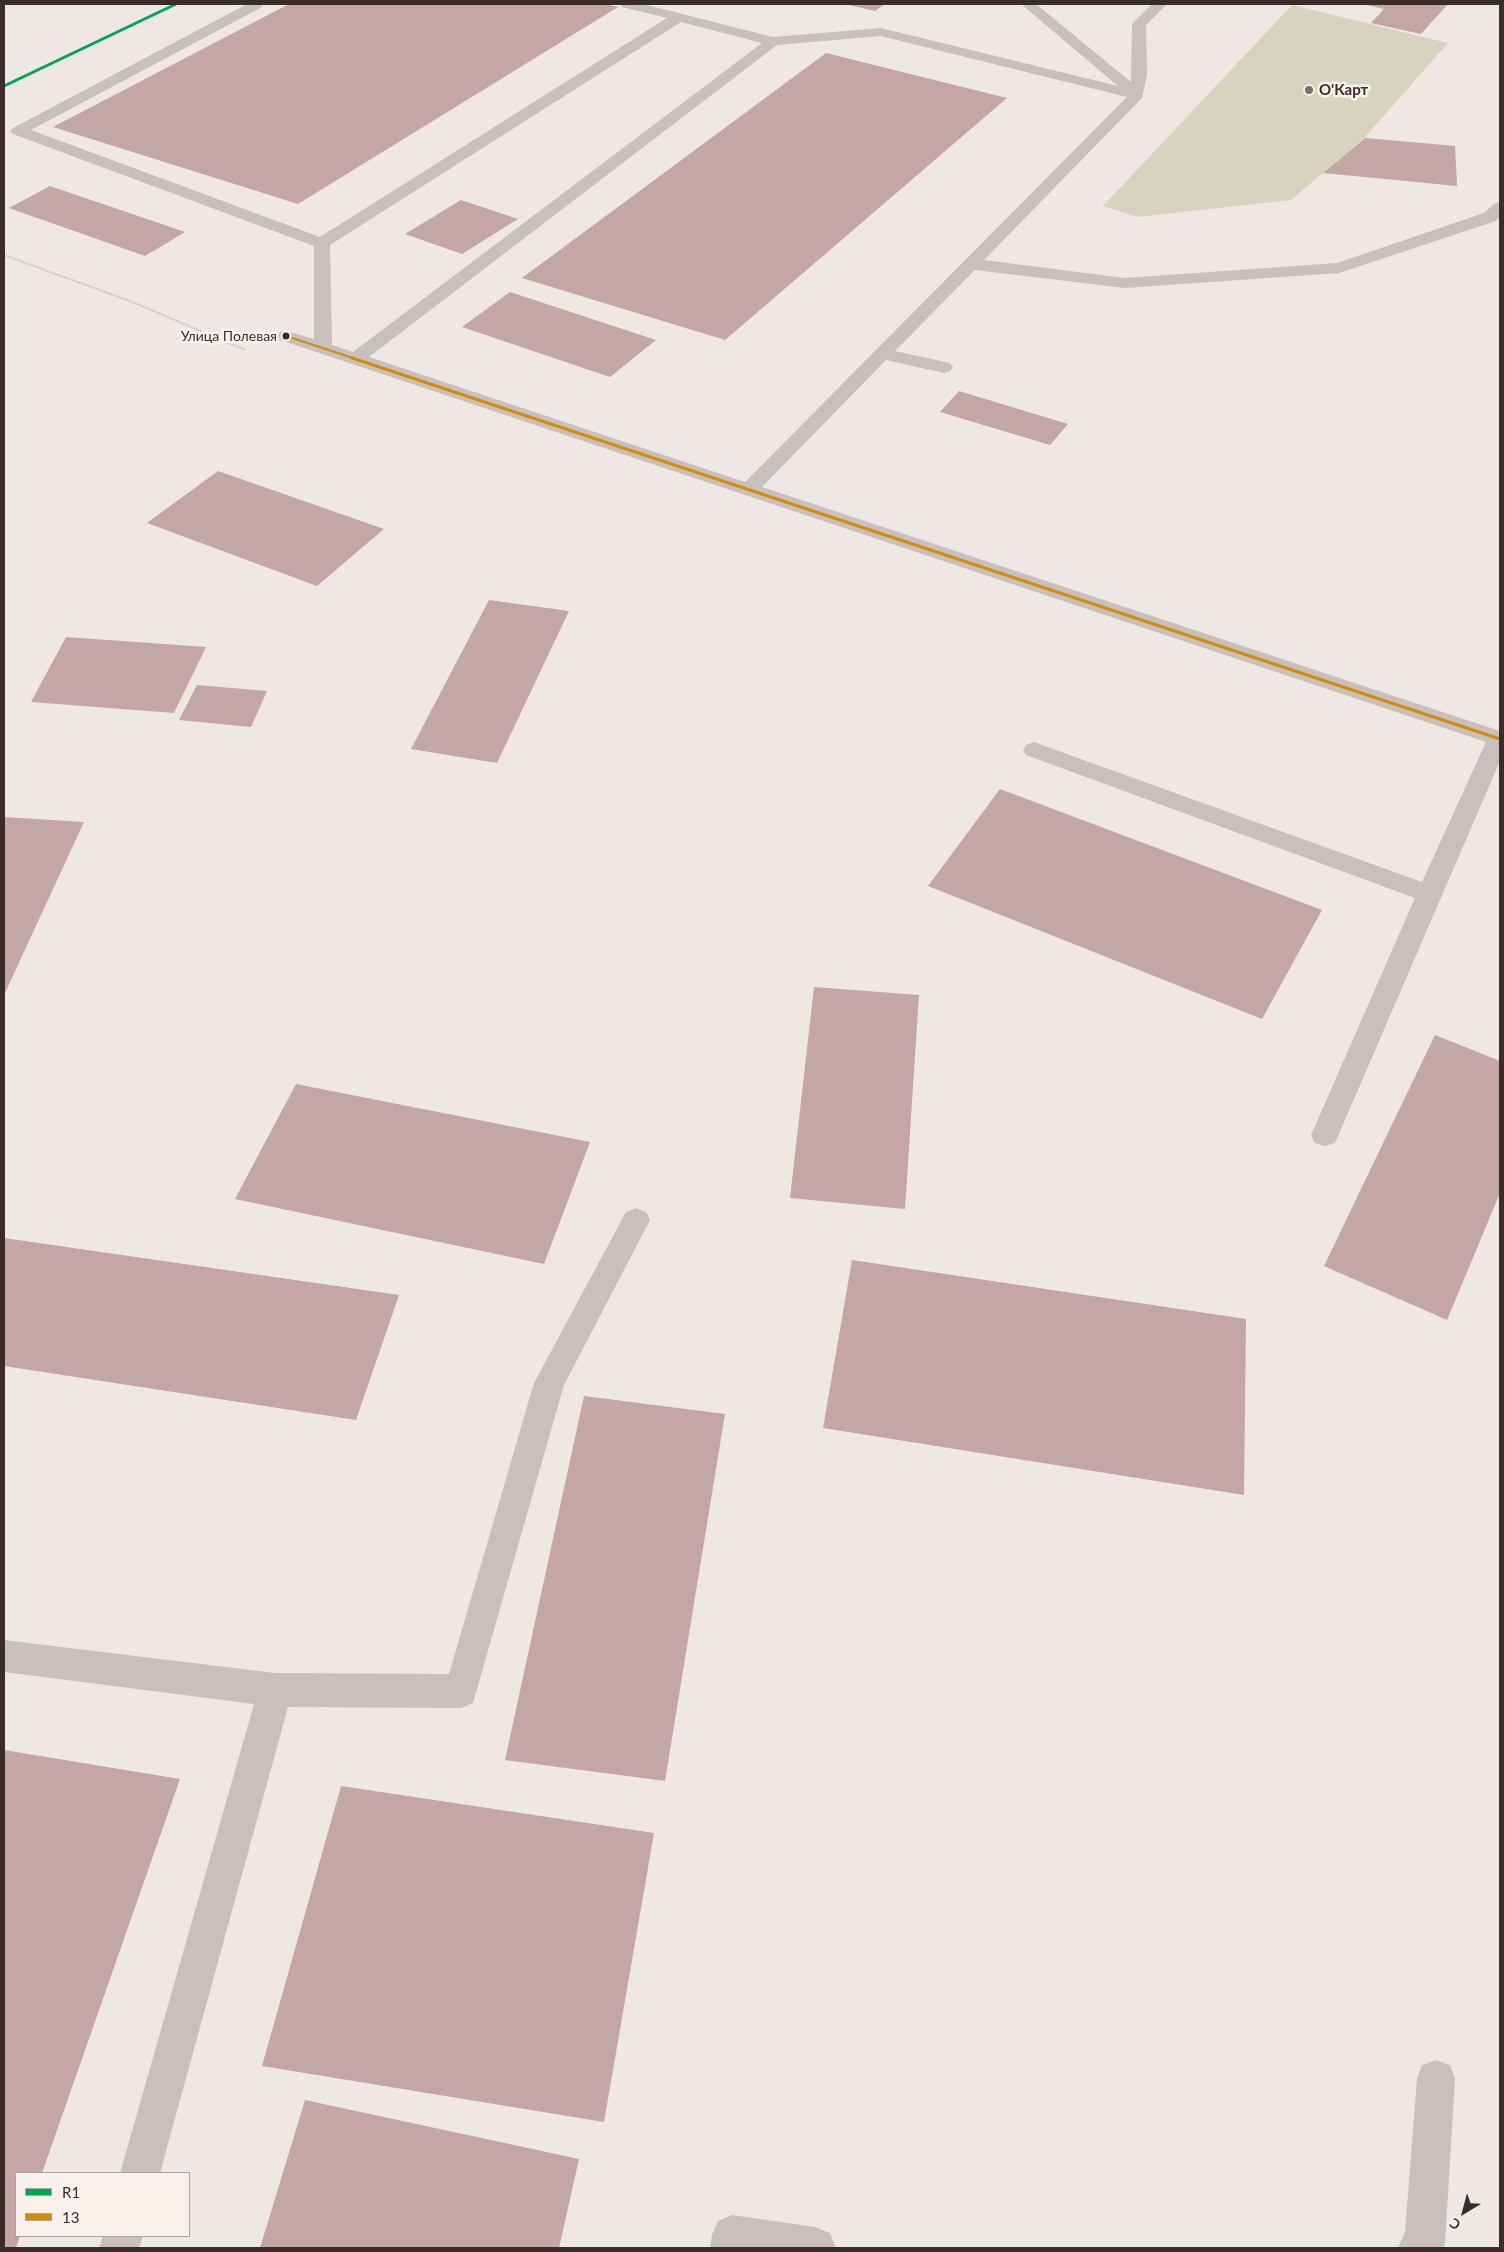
<!DOCTYPE html>
<meta charset="utf-8">
<style>
body{margin:0}
#map{position:relative;width:1504px;height:2252px;overflow:hidden;background:#efe7e4;font-family:Lato,sans-serif}
canvas{display:block}
.frame{position:absolute;inset:0;border:5px solid #3b2b2a;pointer-events:none}
.legend{position:absolute;left:15px;top:2172px;width:175px;height:65px;box-sizing:border-box;background:#fbf1ec;border:1px solid #aea29e;margin:0;padding:6px 9px;list-style:none;font-size:15px;color:#3b2b2a}
.legend li{display:flex;align-items:center;gap:10px;height:25px}
.legend b{width:25px;border:1px solid #aea29e}
.north{position:absolute;left:1439px;top:2187px;width:50px;height:50px;-webkit-text-stroke:4px #fbf1ec;paint-order:stroke;rotate:217deg;font-size:14px;font-weight:700;line-height:20px;text-align:center;color:#3b2b2a}
.north::after{content:'';display:block;margin:auto;width:18px;height:22px;background:#3b2b2a;clip-path:polygon(50% 0,100% 100%,50% 72%,0 100%)}
</style>
<div id="map">
<canvas width="1504" height="2252"></canvas>
<div class="frame"></div>
<ul class="legend">
<li><b style="height:6px;background:#00a651"></b>R1</li>
<li><b style="height:6px;background:#d18d08"></b>13</li>
</ul>
<div class="north">С</div>
</div>
<script>
const c = document.querySelector('canvas').getContext('2d');
c.lineJoin = 'round';
function paint(path, color) { c.fillStyle = color; c.fill(path, 'evenodd'); }
const poly = rows => new Path2D(rows.map(r => 'M' + r).join(''));
function trace(path, color, width, dash) { c.strokeStyle = color; c.lineWidth = width; c.lineCap = dash ? 'butt' : 'round'; c.setLineDash(dash || []); c.stroke(path); }
function drawText(font, color, halo, rows, align = 'center') {
  c.font = font + ' Lato,sans-serif'; c.lineWidth = 5; c.setLineDash([]); c.textBaseline = 'middle'; c.strokeStyle = halo; c.fillStyle = color; for (const [text, x, y, turn = 0] of rows) {
    c.save(); c.translate(x, y); c.rotate((+turn || 0) * Math.PI / 180); c.textAlign = isNaN(turn) ? turn : align; if (halo) c.strokeText(text, 0, 0); c.fillText(text, 0, 0); c.restore();
  }
}
const green = poly([
 [1292,5,1448,43,1365,137,1291,200,1137,217,1103,206]
]);
const building = poly([
 [289,4,606,4,618,7,298,204,53,127],
 [844,4,885,4,875,11],
 [1363,4,1448,4,1421,34,1371,23,1384,9],
 [826,53,1007,98,725,340,522,278],
 [1365,138,1455,146,1457,186,1323,173],
 [50,186,185,232,145,256,9,208],
 [461,200,518,219,462,254,405,234],
 [510,292,656,340,610,377,462,327],
 [959,391,1068,424,1050,445,940,412],
 [218,471,384,529,317,586,147,523],
 [489,600,569,611,497,763,411,749],
 [66,637,206,647,174,713,31,702],
 [197,685,267,691,251,727,179,720],
 [1000,789,1322,910,1262,1019,928,886],
 [4,817,84,822,4,995],
 [814,987,919,995,905,1209,790,1198],
 [1435,1035,1500,1061,1500,1193,1447,1320,1324,1266],
 [296,1084,590,1142,544,1264,235,1199],
 [4,1238,399,1295,356,1420,4,1366],
 [852,1260,1246,1319,1244,1495,823,1428],
 [584,1396,725,1414,665,1781,505,1760],
 [4,1750,180,1779,42,2173,16,2173,16,2236,20,2236,16,2248,4,2248],
 [341,1786,654,1833,604,2122,262,2066],
 [305,2100,579,2159,559,2248,260,2248]
]);
const path = poly([
 [4,255,135,303,245,350]
]);
const minor = poly([
 [247,4,264,4,262,7,31,130,320,237,667,18,622,7,620,4,643,4,773,37,881,28,1118,86,1021,4,1036,4,1131,82,1132,24,1152,4,1167,4,1146,25,1147,75,1142,98,984,260,1125,278,1337,263,1484,213,1494,204,1500,202,1500,216,1496,221,1339,273,1125,288,975,270,895,351,950,363,953,367,950,371,944,373,886,360,762,487,1500,731,1500,761,1335,1143,1325,1146,1315,1143,1311,1135,1415,898,1026,755,1023,750,1026,745,1034,742,1042,745,1422,882,1486,742,280,340,277,336,280,332,286,331,314,339,314,246,13,134,10,131,13,128,247,4],
 [681,22,762,43,353,352,332,345,330,245,681,22],
 [881,36,1127,97,745,482,369,357,777,45,881,36],
 [636,1208,646,1212,650,1220,564,1385,473,1703,461,1708,288,1707,160,2173,120,2173,254,1704,4,1672,4,1640,275,1673,449,1674,534,1383,626,1212,636,1208],
 [1436,2060,1450,2065,1455,2079,1445,2243,1443,2248,1398,2248,1405,2232,1417,2079,1422,2065,1436,2060],
 [732,2215,815,2227,830,2233,836,2248,710,2248,712,2235,718,2221,732,2215],
 [103,2236,143,2236,139,2248,99,2248,103,2236]
]);
const bus1Far1 = poly([
 [286,336,356,359]
]);
const bus1 = poly([
 [352,358,1500,739]
]);
const rail1 = poly([
 [4,86,176,4]
]);
const markers = [
 [1309,90,5,"#7a6d6b"],
 [286,336,4.5,"#3b2b2a"]
];
const farBusnames = [
 ["Улица Полевая",277,336]
];
const farPoinames = [
 ["О'Карт",1319,90]
];
paint(green, '#d6d4be');
paint(building, '#c4a6a5');
trace(path, '#c2b7b5', 2, [1, 1]);
paint(minor, '#c9bfbd');
trace(bus1Far1, '#d18d08', 2);
trace(bus1, '#d18d08', 3);
trace(rail1, '#00a651', 3);
for (const [x, y, r, color] of markers) { const dot = new Path2D(); dot.arc(x, y, r, 0, 2 * Math.PI); c.fillStyle = color; c.fill(dot); trace(dot, '#fbf1ec', 2); }
drawText('14px', '#3b2b2a', '#fbf1ec', farBusnames, 'right');
drawText('bold 15px', '#3b2b2a', '#fbf1ec', farPoinames, 'left');
</script>
